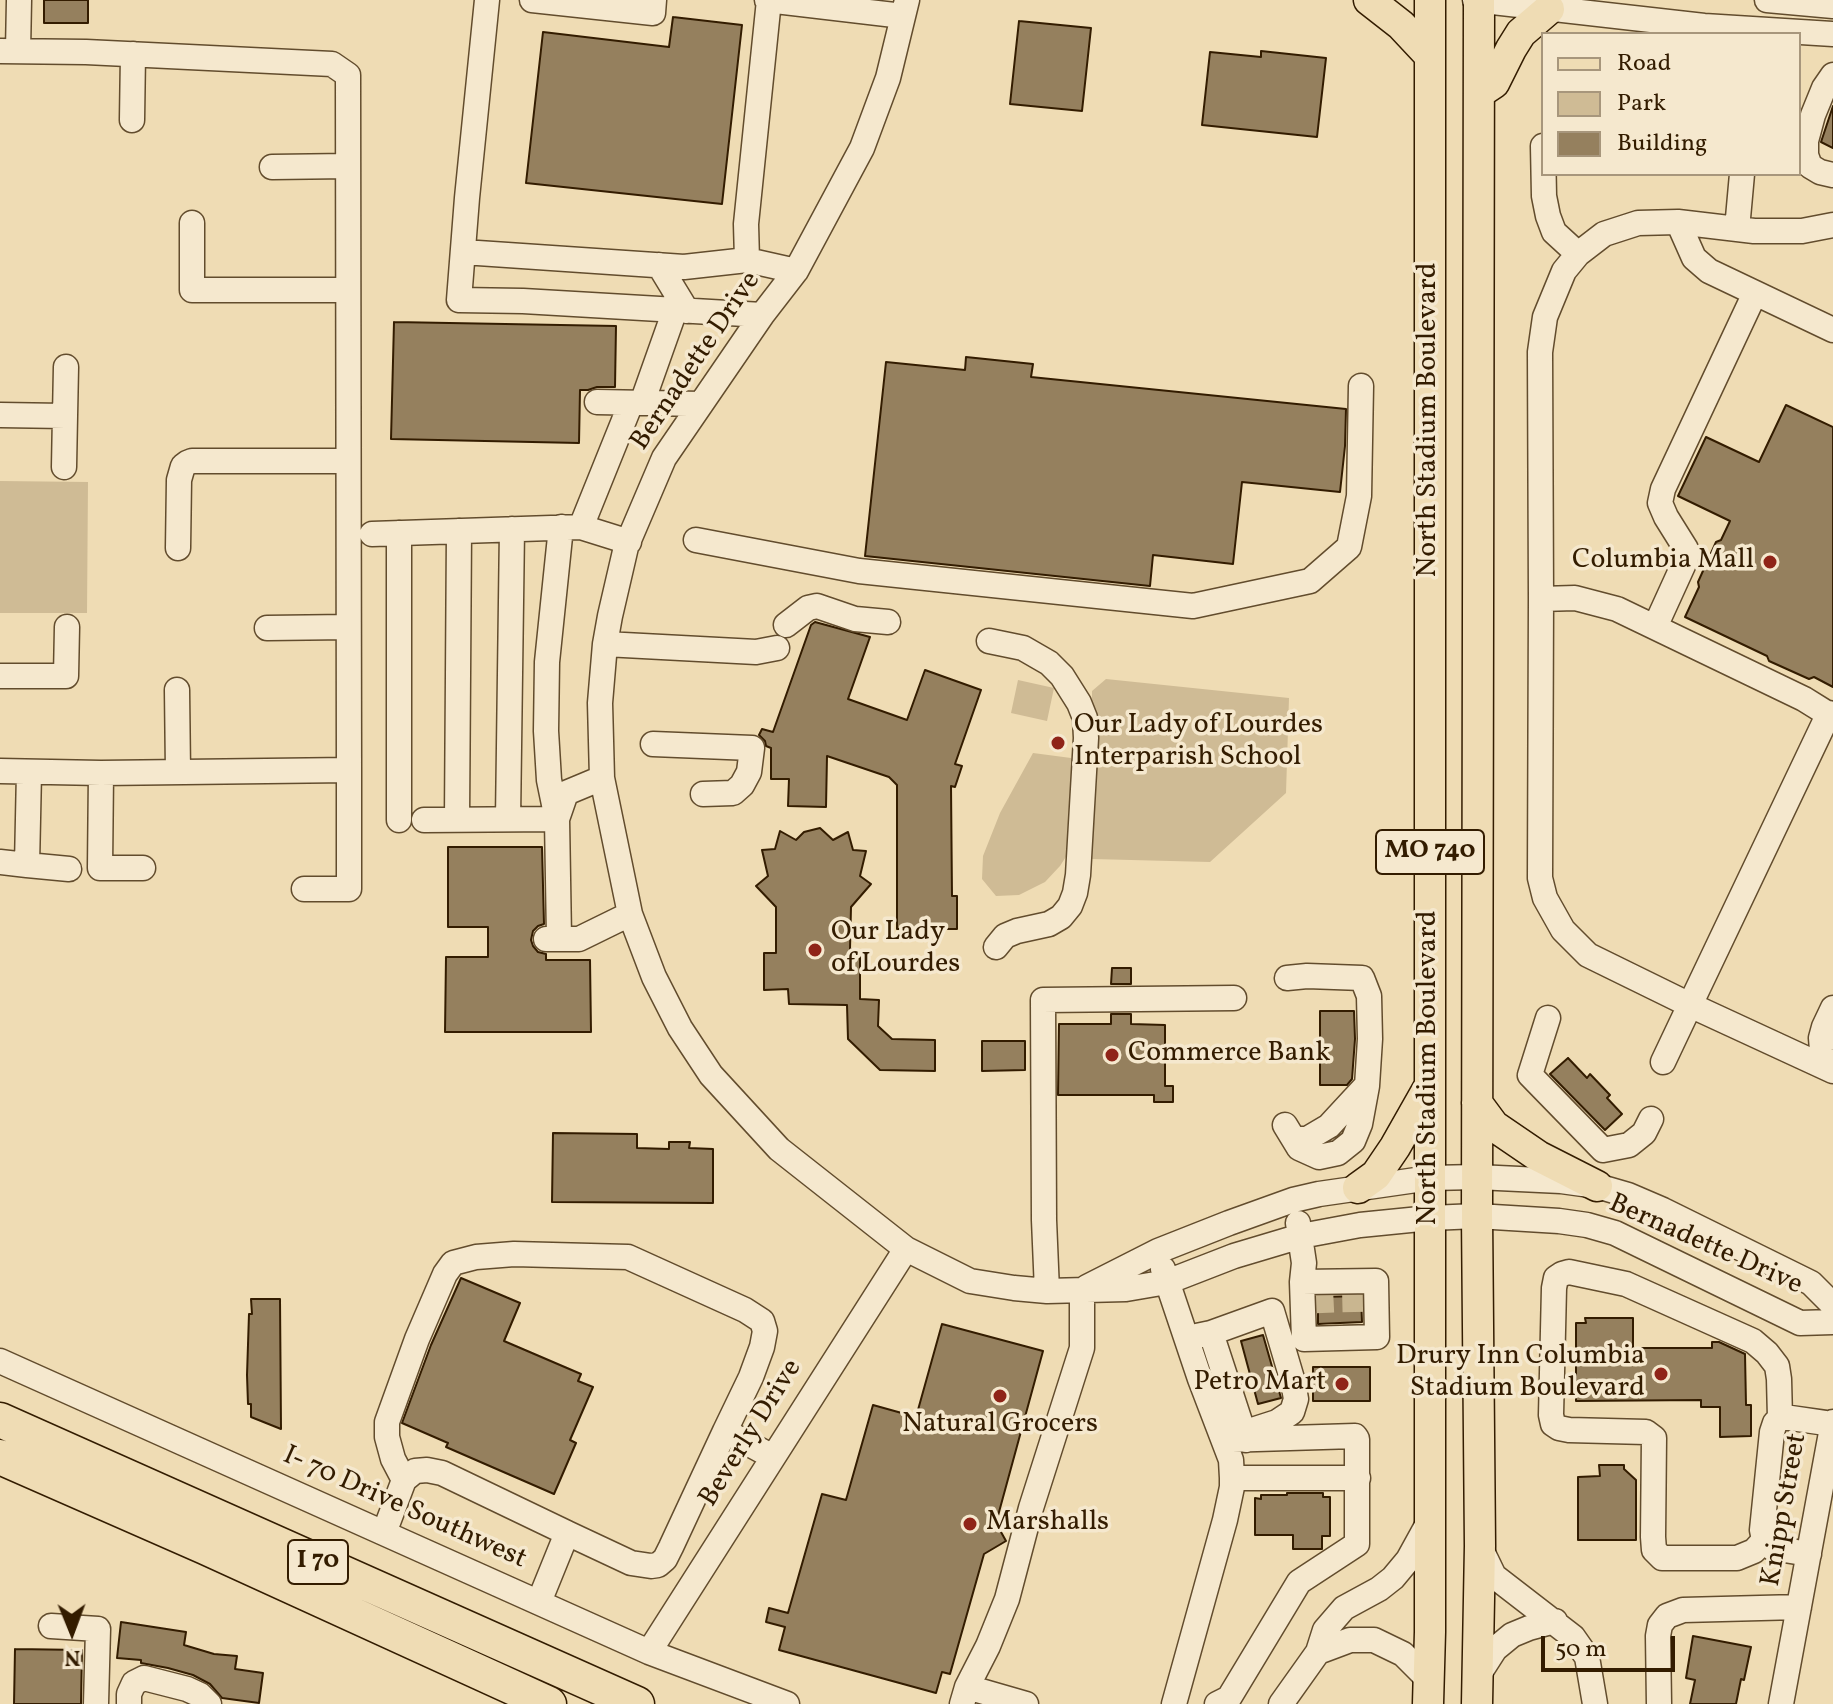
<!DOCTYPE html>
<style>
body{margin:0}
#map{position:relative;width:1833px;height:1704px;overflow:hidden;background:#efdcb4;font-family:Vollkorn,serif}
canvas{display:block}
.legend{position:absolute;left:1541px;top:32px;width:260px;height:144px;box-sizing:border-box;background:#f5e8ce;border:2px solid #a7967c;margin:0;padding:10px 14px;list-style:none;font-size:24px;color:#331c00}
.legend li{display:flex;align-items:center;gap:16px;height:40px}
.legend b{width:40px;border:2px solid #a7967c}
.north{position:absolute;left:32px;top:1592px;width:80px;height:80px;-webkit-text-stroke:6px #f5e8ce;paint-order:stroke;rotate:179deg;font-size:22px;font-weight:700;line-height:32px;text-align:center;color:#331c00}
.north::after{content:'';display:block;margin:auto;width:28px;height:36px;background:#331c00;clip-path:polygon(50% 0,100% 100%,50% 72%,0 100%)}
.scale{position:absolute;left:1541px;top:1636px;width:134px;height:36px;box-sizing:border-box;border:4px solid #331c00;border-top:0;padding-left:10px;font-size:24px;line-height:28px;white-space:nowrap;color:#331c00;-webkit-text-stroke:6px #f5e8ce;paint-order:stroke}
</style>
<div id="map">
<canvas width="1833" height="1704"></canvas>
<ul class="legend">
<li><b style="height:10px;background:#efdcb4"></b>Road</li>
<li><b style="height:22px;background:#cfbb95"></b>Park</li>
<li><b style="height:22px;background:#95805e"></b>Building</li>
</ul>
<div class="north">N</div>
<div class="scale">50 m</div>
</div>
<script>
const c = document.querySelector('canvas').getContext('2d');
c.lineJoin = 'round';
function paint(path, color) { c.fillStyle = color; c.fill(path, 'evenodd'); }
const poly = rows => new Path2D(rows.map(r => 'M' + r).join(''));
function trace(path, color, width, dash) { c.strokeStyle = color; c.lineWidth = width; c.lineCap = dash ? 'butt' : 'round'; c.setLineDash(dash || []); c.stroke(path); }
function drawText(font, color, halo, rows, align = 'center') {
  c.font = font + ' Vollkorn,serif'; c.lineWidth = 7; c.setLineDash([]); c.textBaseline = 'middle'; c.strokeStyle = halo; c.fillStyle = color; for (const [text, x, y, turn = 0] of rows) {
    c.save(); c.translate(x, y); c.rotate((+turn || 0) * Math.PI / 180); c.textAlign = isNaN(turn) ? turn : align; if (halo) c.strokeText(text, 0, 0); c.fillText(text, 0, 0); c.restore();
  }
}
const green = poly([
 [0,481,88,482,87,613,0,613],
 [1106,679,1289,698,1286,793,1210,862,1092,859,1092,691],
 [1018,680,1054,688,1047,721,1011,713],
 [1033,753,1071,758,1073,762,1069,852,1060,866,1045,882,1019,895,996,896,982,879,983,856,1000,813]
]);
const building = poly([
 [44,0,88,0,88,23,44,23,44,0],
 [673,17,742,25,722,204,526,183,543,32,669,47,673,17],
 [1019,21,1091,28,1082,111,1010,104,1019,21],
 [1261,51,1326,58,1317,137,1202,125,1210,52,1261,57,1261,51],
 [1833,106,1833,148,1821,142,1833,106],
 [394,322,616,326,615,387,597,387,588,390,580,390,579,443,391,439,394,322],
 [966,357,1033,364,1031,377,1346,409,1345,446,1340,492,1242,482,1233,564,1153,555,1150,586,865,556,886,362,965,370,966,357],
 [1786,405,1833,427,1833,687,1814,677,1809,679,1769,661,1767,656,1685,617,1699,587,1698,582,1716,542,1721,540,1730,521,1678,496,1706,437,1759,462,1786,405],
 [815,622,870,637,848,699,907,720,925,670,981,690,955,764,962,766,955,787,951,786,952,896,957,896,957,929,897,929,897,785,889,777,827,756,826,807,788,806,789,779,771,779,771,748,766,746,765,741,759,735,762,729,773,732,811,625,815,622],
 [820,828,833,840,848,832,853,850,866,851,860,876,871,884,851,907,850,949,860,951,860,999,879,1000,878,1026,892,1039,935,1040,935,1071,880,1070,848,1039,847,1005,789,1004,788,989,764,990,764,953,776,953,776,907,756,886,768,876,762,850,775,849,780,831,796,840,804,832,820,828],
 [448,847,542,847,544,924,538,926,533,931,531,940,533,946,538,952,546,954,546,960,590,960,591,1032,445,1032,446,957,488,957,488,927,448,927,448,847],
 [1112,968,1131,968,1131,984,1111,984,1112,968],
 [1320,1011,1354,1011,1355,1039,1352,1079,1347,1085,1320,1085,1320,1011],
 [1111,1014,1131,1014,1131,1024,1165,1025,1165,1086,1173,1086,1173,1102,1154,1102,1154,1095,1058,1095,1059,1024,1111,1024,1111,1014],
 [982,1041,1025,1041,1025,1070,982,1071,982,1041],
 [1568,1058,1587,1078,1590,1074,1610,1095,1607,1098,1622,1114,1605,1130,1550,1074,1568,1058],
 [553,1133,637,1134,637,1148,669,1149,669,1142,690,1142,689,1148,713,1149,713,1203,552,1202,553,1133],
 [461,1278,520,1303,504,1341,581,1374,578,1381,593,1387,570,1440,576,1443,554,1494,446,1447,448,1443,402,1423,431,1345,461,1278],
 [1361,1296,1362,1322,1318,1324,1318,1297,1361,1296],
 [251,1299,280,1299,281,1429,251,1417,251,1404,248,1404,247,1375,249,1314,252,1314,251,1299],
 [1585,1318,1633,1318,1633,1348,1712,1348,1712,1342,1719,1342,1745,1354,1746,1405,1751,1405,1751,1436,1720,1437,1720,1407,1701,1407,1701,1400,1576,1401,1576,1323,1586,1323,1585,1318],
 [942,1324,1043,1351,996,1523,1006,1541,984,1554,950,1674,942,1672,936,1693,779,1650,785,1627,766,1622,769,1608,788,1613,822,1494,846,1500,873,1405,916,1417,942,1324],
 [1263,1335,1281,1398,1258,1404,1241,1341,1263,1335],
 [1313,1367,1370,1367,1370,1401,1313,1401,1313,1367],
 [1599,1465,1624,1465,1624,1469,1636,1480,1636,1540,1578,1540,1578,1477,1600,1476,1599,1465],
 [1287,1493,1323,1493,1323,1497,1330,1497,1330,1536,1322,1536,1322,1549,1293,1549,1293,1535,1255,1535,1255,1498,1261,1499,1261,1495,1287,1495,1287,1493],
 [121,1622,186,1632,184,1645,214,1654,237,1656,235,1669,263,1673,259,1703,222,1698,210,1684,193,1675,168,1668,141,1663,141,1660,117,1658,121,1622],
 [1693,1636,1751,1647,1744,1680,1741,1679,1736,1704,1690,1704,1695,1680,1686,1678,1693,1636],
 [15,1649,82,1650,81,1704,14,1704,15,1649]
]);
const minorTunnel = poly([
 [1354,1288,1355,1330],
 [1321,1289,1323,1330]
]);
const minor = poly([
 [487,0,467,198,459,300,523,301,762,315],
 [532,0,653,13,654,0],
 [767,0,903,16],
 [907,0,888,78,862,148,796,271,762,315,664,458,626,547,610,616,605,644,600,703,602,778,630,914,654,977,680,1028,711,1075,779,1149,906,1249,970,1281,1014,1288,1047,1291,1126,1289,1167,1282,1234,1256,1301,1236,1360,1225,1430,1218,1477,1216,1559,1221,1587,1225,1615,1233,1800,1323,1833,1322],
 [1475,0,1704,26,1833,34],
 [1767,0,1833,6],
 [0,51,86,52,332,64,348,75,349,770,101,773,0,771],
 [18,51,19,0],
 [1833,75,1824,88,1813,115,1806,141,1806,155,1810,166,1820,172,1833,175],
 [132,120,133,54],
 [1543,146,1544,196,1548,216,1554,232,1578,254],
 [272,167,348,166],
 [1678,222,1694,258,1709,271,1833,330],
 [192,223,192,290,348,290],
 [1737,229,1742,174],
 [463,252,684,267,747,260,796,271],
 [747,260,746,224,769,0],
 [659,265,687,311],
 [597,402,701,404],
 [642,403,675,310],
 [0,415,65,416,64,467],
 [65,416,66,367],
 [581,527,629,542],
 [372,534,581,527,631,403],
 [696,540,859,571,1193,606,1310,581,1349,547,1359,496,1361,386],
 [178,548,179,480,183,466,187,463,192,461,348,461],
 [1541,599,1575,598,1617,609,1804,699,1833,717],
 [786,625,808,608,817,606,855,619,888,622],
 [1655,627,1686,559,1686,549,1666,517,1660,503,1663,489,1755,293],
 [267,628,348,627],
 [989,641,1023,648,1049,663,1062,676,1079,703,1085,718,1086,738,1078,875,1075,893,1070,906,1061,917,1049,924,1017,931,1005,936,996,947],
 [605,644,756,652,777,648],
 [0,676,66,676,67,627],
 [177,690,178,772],
 [1829,713,1690,1005,1833,1071],
 [653,744,752,748,749,772,742,785,733,793,703,794],
 [29,772,27,865,69,869],
 [101,773,100,868,143,868],
 [457,819,459,531],
 [508,819,512,529],
 [399,820,399,533],
 [424,820,557,819,566,793,602,778],
 [0,862,27,865],
 [304,889,349,889,349,770],
 [559,938,557,819,549,780,546,731,547,662,561,527],
 [546,939,579,939,630,914],
 [1833,1008,1824,1027,1821,1038,1822,1050,1828,1063,1833,1068],
 [1548,1018,1530,1075,1603,1150,1629,1145,1644,1133,1651,1119],
 [1663,1062,1690,1005,1588,955,1563,930,1545,898,1540,878,1541,599,1540,352,1545,317,1564,271,1578,254,1604,234,1638,223,1678,222,1754,231,1802,231,1833,225],
 [1285,1125,1299,1148,1319,1157,1338,1153,1353,1141,1360,1124,1367,1086,1370,1039,1369,996,1362,978,1307,976,1287,978],
 [1294,1139,1307,1139,1329,1126,1366,1086],
 [1298,1223,1304,1263,1302,1282,1304,1339,1377,1337,1376,1281,1302,1282],
 [1163,1269,1200,1379,1231,1460,1232,1478,1232,1487,1225,1520,1174,1704],
 [1087,1287,1158,1251,1229,1223,1293,1200,1319,1194,1430,1178,1477,1177,1561,1181,1597,1186,1628,1195,1663,1210,1811,1283,1833,1305],
 [1047,1291,1044,1220,1043,1000,1234,998],
 [1211,1333,1246,1440],
 [1187,1338,1211,1333,1272,1311,1293,1382,1296,1399,1292,1412,1277,1422,1249,1431],
 [0,1361,649,1652,787,1704],
 [1232,1478,1358,1478],
 [404,1480,393,1459,387,1437,387,1422,417,1339,445,1274,453,1263,476,1257,514,1254,628,1257,745,1310,762,1321,765,1331,762,1347,751,1377,725,1431],
 [384,1533,404,1480,415,1471,427,1470,442,1473,567,1533,539,1602],
 [567,1533,631,1563,651,1566,658,1565,665,1559,671,1547,725,1431,773,1457],
 [1764,1540,1754,1551,1737,1558,1662,1558,1654,1550,1653,1537,1654,1438,1646,1432,1569,1430,1559,1428,1553,1424,1551,1415,1554,1288,1556,1278,1562,1274,1569,1272,1626,1284,1753,1341,1767,1353,1777,1366,1779,1379,1780,1418],
 [1481,1549,1494,1576,1573,1637,1587,1657,1595,1704],
 [1809,1554,1772,1548,1764,1540,1762,1530,1772,1432,1775,1423,1780,1418,1791,1418,1833,1424],
 [51,1626,98,1629,96,1704],
 [649,1652,906,1249],
 [1318,1652,1350,1640,1374,1640,1403,1654,1428,1679],
 [1479,1674,1495,1649,1512,1635,1529,1628,1555,1621],
 [967,1687,1026,1704],
 [129,1704,129,1694,134,1683,144,1678,187,1689,200,1695,209,1704],
 [962,1704,967,1687,988,1646,1007,1599,1031,1508,1082,1348,1082,1291],
 [1217,1704,1229,1698,1299,1582,1357,1544,1357,1439,1355,1436,1224,1440],
 [1281,1704,1318,1652,1325,1630,1344,1608,1379,1589,1393,1578,1408,1560,1430,1520],
 [1659,1704,1658,1636,1660,1625,1667,1616,1683,1610,1799,1607],
 [1781,1704,1833,1422]
]);
const major = poly([
 [1369,0,1401,25,1430,56],
 [1479,93,1494,83,1511,49,1521,33,1549,9],
 [1477,1103,1494,1126,1538,1156,1597,1186],
 [1358,1188,1376,1175,1395,1147,1429,1087],
 [1428,1704,1430,1632,1430,0],
 [1477,1704,1480,1546,1477,1216,1479,0]
]);
const highway = poly([
 [0,1420,637,1704],
 [0,1457,205,1547,549,1704]
]);
const markers = [
 [1770,562,8,"#8f2418"],
 [1058,743,8,"#8f2418"],
 [815,950,8,"#8f2418"],
 [1112,1055,8,"#8f2418"],
 [1661,1374,8,"#8f2418"],
 [1342,1384,8,"#8f2418"],
 [1000,1396,8,"#8f2418"],
 [970,1524,8,"#8f2418"]
];
const shields = [
 [1430,852,108],
 [318,1562,60]
];
const shieldNames = [
 ["MO 740",1430,852],
 ["I 70",318,1562]
];
const streetNames = [
 ["Bernadette Drive",697,362,-56],
 ["North Stadium Boulevard",1430,420,-90],
 ["North Stadium Boulevard",1430,1068,-90],
 ["Bernadette Drive",1705,1246,24],
 ["Beverly Drive",752,1434,-58],
 ["I- 70 Drive Southwest",404,1509,24],
 ["Knipp Street",1786,1510,-80]
];
const poiNames = [
 ["Columbia Mall",1754,562,"right"],
 ["Our Lady of Lourdes",1074,727],
 ["Interparish School",1074,759],
 ["Our Lady",831,934],
 ["of Lourdes",831,966],
 ["Commerce Bank",1128,1055],
 ["Drury Inn Columbia",1645,1358,"right"],
 ["Stadium Boulevard",1645,1390,"right"],
 ["Petro Mart",1326,1384,"right"],
 ["Natural Grocers",1000,1426,"center"],
 ["Marshalls",986,1524]
];
paint(green, '#cfbb95');
paint(building, '#95805e');
trace(building, '#331c00', 2);
trace(minorTunnel, '#c9b690', 24, [24, 12]);
trace(minor, '#624c2d', 27);
trace(major, '#331c00', 33);
trace(highway, '#331c00', 37);
trace(minor, '#f5e8ce', 24);
trace(major, '#efdcb4', 30);
trace(highway, '#efdcb4', 34);
for (const [x, y, r, color] of markers) { const dot = new Path2D(); dot.arc(x, y, r, 0, 2 * Math.PI); c.fillStyle = color; c.fill(dot); trace(dot, '#f5e8ce', 3); }
for (const [x, y, w] of shields) { const box = new Path2D(); box.roundRect(x - w / 2, y - 22, w, 44, 6); c.fillStyle = '#f5e8ce'; c.fill(box); trace(box, '#331c00', 2); }
drawText('bold 26px', '#331c00', null, shieldNames);
drawText('28px', '#331c00', '#f5e8ce', streetNames);
drawText('28px', '#331c00', '#f5e8ce', poiNames, 'left');
</script>
